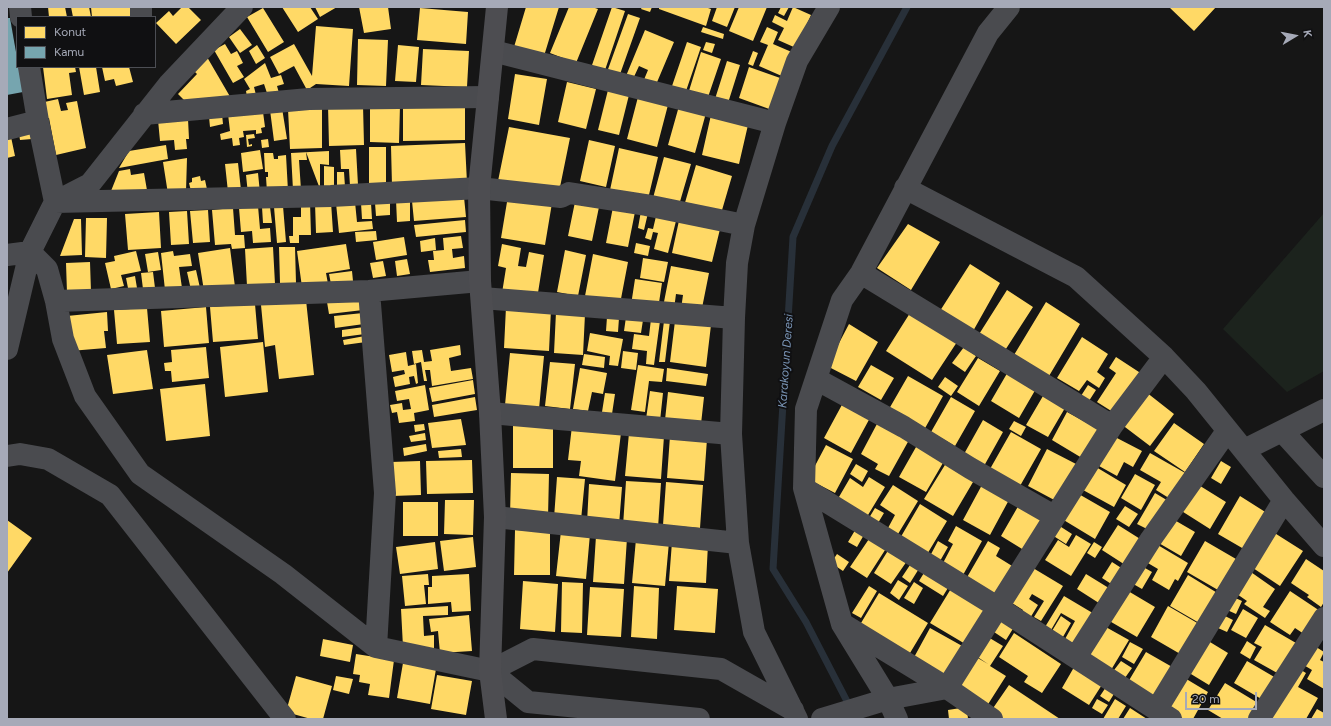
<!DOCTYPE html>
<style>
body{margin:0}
#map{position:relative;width:1331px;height:726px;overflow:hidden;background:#161616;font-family:Figtree,sans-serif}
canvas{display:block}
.frame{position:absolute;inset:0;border:8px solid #a6aab8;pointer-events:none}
.legend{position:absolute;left:16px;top:16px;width:140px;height:52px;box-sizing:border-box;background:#101012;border:1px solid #4c4e54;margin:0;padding:5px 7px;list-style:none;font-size:12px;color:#a6aab8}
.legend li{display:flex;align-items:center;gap:8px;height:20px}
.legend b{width:20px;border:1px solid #4c4e54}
.north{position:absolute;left:1275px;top:16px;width:40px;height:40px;-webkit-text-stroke:3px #101012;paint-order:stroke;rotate:80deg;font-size:11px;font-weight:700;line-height:16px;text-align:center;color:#a6aab8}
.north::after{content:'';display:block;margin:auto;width:14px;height:18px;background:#a6aab8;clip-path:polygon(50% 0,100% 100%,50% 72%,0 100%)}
.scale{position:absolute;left:1185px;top:692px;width:72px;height:18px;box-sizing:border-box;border:2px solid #a6aab8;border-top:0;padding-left:5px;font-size:12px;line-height:14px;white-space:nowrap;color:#a6aab8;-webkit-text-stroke:3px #101012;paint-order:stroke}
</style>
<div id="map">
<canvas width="1331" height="726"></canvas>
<div class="frame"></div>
<ul class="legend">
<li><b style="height:11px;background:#ffd966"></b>Konut</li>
<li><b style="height:11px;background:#76a5af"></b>Kamu</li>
</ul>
<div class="north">K</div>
<div class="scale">20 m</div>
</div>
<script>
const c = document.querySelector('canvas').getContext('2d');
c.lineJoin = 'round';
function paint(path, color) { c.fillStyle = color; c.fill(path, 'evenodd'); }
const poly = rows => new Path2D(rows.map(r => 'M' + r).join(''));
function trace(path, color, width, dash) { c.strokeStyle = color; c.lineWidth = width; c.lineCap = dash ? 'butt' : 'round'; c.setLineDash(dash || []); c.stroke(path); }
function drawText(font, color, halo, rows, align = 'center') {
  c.font = font + ' Figtree,sans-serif'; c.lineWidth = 4; c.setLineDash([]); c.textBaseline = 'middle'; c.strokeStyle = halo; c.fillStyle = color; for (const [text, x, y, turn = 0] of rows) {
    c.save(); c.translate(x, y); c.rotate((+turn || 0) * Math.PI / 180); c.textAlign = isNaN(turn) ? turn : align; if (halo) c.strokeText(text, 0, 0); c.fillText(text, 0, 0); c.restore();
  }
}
const green = poly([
 [1324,213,1324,371,1287,392,1223,329]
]);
const homes = poly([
 [48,7,65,7,67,17,49,17],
 [71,7,89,7,91,17,73,17],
 [91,7,131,7,132,17,92,17],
 [182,7,188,7,201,20,176,44,156,23,169,11,173,16],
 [282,7,310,7,318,19,298,32],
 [315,7,337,7,320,17],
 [359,7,388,7,391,29,364,33],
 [526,7,559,7,544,56,514,47],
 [569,7,592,7,598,9,576,63,550,53],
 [612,7,625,11,604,73,591,68],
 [642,7,652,7,650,12,641,9],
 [659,7,705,7,711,9,706,26,659,9],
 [717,7,735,7,727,27,712,21],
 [739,7,767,7,753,41,729,31],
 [781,7,789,7,784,16,778,13],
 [793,7,811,15,796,48,778,40,784,28,772,22,775,15,787,21],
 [1169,7,1216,7,1194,31],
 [263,8,284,42,268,52,247,17],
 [420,8,468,12,466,44,417,40],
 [628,14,640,18,619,77,607,72],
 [316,26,353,29,349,86,316,84,307,90,294,66,279,74,270,57,294,44,312,76],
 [703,27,724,34,723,39,701,32],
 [767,27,778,32,773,44,794,53,784,77,759,66,768,45,760,42],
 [240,29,252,45,240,53,229,37],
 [645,30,674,42,655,87,643,82,648,70,639,66,633,79,626,76],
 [358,39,388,40,386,86,357,85],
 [687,42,701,47,686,91,672,86],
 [706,42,715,44,712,53,703,50],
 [225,44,231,54,237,51,243,63,237,66,244,77,233,83,214,50],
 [257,45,265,58,256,64,249,51],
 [398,45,419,47,416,82,395,81],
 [423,49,469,51,467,87,421,85],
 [753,51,758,53,753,66,748,64],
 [701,52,721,59,707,100,688,94],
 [207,57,232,100,186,102,178,94,197,74,193,70],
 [727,61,740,65,728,103,715,99],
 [265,63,271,78,281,75,284,84,277,86,279,93,269,99,264,84,254,87,256,95,247,97,246,91,250,89,244,79],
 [43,67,75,67,76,72,69,73,72,95,47,99],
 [79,67,96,67,100,92,84,95],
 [102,67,129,67,133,82,116,86,114,79,105,81],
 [749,67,783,79,772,110,739,98],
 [515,74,547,79,539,125,508,119],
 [567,82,596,89,586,129,558,122],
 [608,90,629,95,619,135,598,130],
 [638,97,668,105,657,147,627,139],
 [58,99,61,111,68,110,66,103,77,101,86,148,56,155,49,118,43,119,40,103],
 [328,105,363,105,364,145,329,146],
 [370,105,400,105,399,143,370,142],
 [465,105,465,140,403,141,403,106],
 [679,106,706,113,695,153,668,145],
 [282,108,287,139,274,141,270,110],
 [322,108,322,148,290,149,288,109],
 [263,112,265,127,261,128,262,133,256,134,256,130,243,131,244,137,239,138,240,145,233,146,232,138,221,140,220,134,230,131,228,114],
 [222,114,223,124,210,127,209,117],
 [711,115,748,125,739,164,702,155],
 [188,119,189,139,186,139,187,149,175,150,174,140,160,141,158,120],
 [29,126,32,139,20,140,18,128],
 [509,127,570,138,559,192,498,181],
 [10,132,15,156,7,158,7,133],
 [254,134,255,138,248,139,249,145,252,144,252,146,247,147,246,135],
 [268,139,269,147,262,148,261,140],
 [589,140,615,146,606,187,580,181],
 [465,143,467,183,392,186,391,146],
 [166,145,168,159,119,168,129,151],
 [369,147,386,147,386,186,369,186],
 [619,148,658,157,648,199,610,190],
 [356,149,358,185,350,186,349,169,341,169,340,150],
 [260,150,263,169,243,172,241,153],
 [329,151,329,165,320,164,320,189,306,152,307,160,299,160,301,190,293,190,291,153],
 [264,153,273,153,274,159,278,159,278,156,286,155,288,191,267,192,266,177,268,177,268,172,265,172],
 [664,157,691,164,679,205,653,198],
 [187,158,186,191,168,194,163,162],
 [238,163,241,190,228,192,225,164],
 [696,165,732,176,720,217,684,206],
 [324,166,334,167,334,189,324,188],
 [130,169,131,175,144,173,148,196,109,196,119,171],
 [337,172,344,172,345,187,337,188],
 [258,173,260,193,248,194,246,175],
 [200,176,201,181,205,180,208,194,191,191,189,183,192,182,192,178],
 [508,196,552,203,545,245,501,238],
 [464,197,466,217,414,221,412,201],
 [396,200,410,200,410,221,397,222],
 [301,202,310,202,311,235,299,235,299,243,290,243,289,236,293,236,293,217,301,217],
 [331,202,333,232,316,233,315,203],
 [355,202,357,222,372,221,373,229,339,233,336,203],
 [390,202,390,215,376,216,375,203],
 [575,202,599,207,592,241,568,236],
 [361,203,371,203,372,219,362,219],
 [258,206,260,229,270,228,271,242,253,243,252,231,241,232,239,208],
 [283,206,286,242,277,243,274,207],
 [262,207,270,207,272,223,263,223],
 [613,207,635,212,628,247,606,243],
 [233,208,235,235,244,235,245,248,232,249,231,244,215,245,212,210],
 [208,210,210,242,193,243,190,211],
 [187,211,189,244,171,245,169,212],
 [641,211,648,213,644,230,638,228],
 [159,212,161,248,128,250,125,214],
 [657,212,677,217,668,253,654,249,658,233,653,232,651,240,645,238,648,228,653,229],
 [680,216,721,225,712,262,672,253],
 [86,218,107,218,106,258,85,257],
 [74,219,81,219,82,255,60,256],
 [465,220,466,232,416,237,414,225],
 [908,224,940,242,911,290,877,268],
 [376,231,377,240,356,242,355,232],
 [461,236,463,248,452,249,453,258,464,256,465,268,430,272,428,260,434,260,433,251,444,250,443,238],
 [404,237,407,255,376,260,373,242],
 [435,238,436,250,421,252,420,241],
 [636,243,650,246,648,256,634,253],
 [346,244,350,269,326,273,328,284,302,287,297,251],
 [502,244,521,248,518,266,526,267,529,252,544,255,537,299,502,293,506,268,498,266],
 [273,247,275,284,247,286,245,249],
 [279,247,295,247,296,283,280,283],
 [230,248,235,287,204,291,198,253],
 [565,250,586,255,578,296,557,292],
 [136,251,141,271,121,275,124,286,111,289,105,263,115,261,114,256],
 [173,251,174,256,190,254,192,266,179,267,182,288,165,290,161,253],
 [158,252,161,270,148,272,145,254],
 [593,254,628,262,620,304,585,296],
 [643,258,668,262,664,282,640,278],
 [407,259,410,274,397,276,395,261],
 [383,261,386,276,373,278,370,263],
 [90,262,91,292,67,293,66,263],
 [970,264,1000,283,972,333,938,314],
 [671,266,709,273,701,313,681,309,683,295,676,294,674,309,663,307],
 [196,270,200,288,191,290,187,272],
 [352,271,353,281,331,284,329,274],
 [153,272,155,288,143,289,141,273],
 [135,276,138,294,128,288,126,278],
 [635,279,662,283,658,309,631,305],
 [1007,290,1033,307,1002,355,976,339],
 [362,298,363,310,329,314,327,302],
 [306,300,314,375,279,379,275,345,265,347,261,305],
 [1046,302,1080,324,1049,376,1014,355],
 [255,304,258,339,213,342,210,307],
 [206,307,209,343,164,347,161,311],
 [506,307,551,309,549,351,504,348],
 [147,308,150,342,117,344,114,310],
 [107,312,108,331,104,331,106,348,70,351,67,316],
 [556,312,585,314,583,355,554,353],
 [363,313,364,324,335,328,334,316],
 [910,313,957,342,932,380,886,351],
 [607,317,619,318,618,332,606,331],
 [626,317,643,320,641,333,624,331],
 [651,319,660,321,654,365,646,364,647,351,632,349,634,334,649,336],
 [664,321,670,321,665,362,659,362],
 [675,321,711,325,706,367,670,362],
 [849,324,878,342,856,381,827,366],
 [364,327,365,334,342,337,342,330],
 [590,333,623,339,618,366,609,365,610,356,587,351],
 [365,336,366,342,344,345,343,340],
 [1082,337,1108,354,1097,372,1105,378,1099,388,1087,380,1079,391,1057,378],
 [263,342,268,392,225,397,220,347],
 [460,345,461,355,449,358,451,371,471,368,473,379,432,386,430,370,425,370,427,381,424,381,421,362,414,364,412,351,422,350,424,362,432,361,430,350],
 [206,347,209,378,172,382,171,371,165,371,164,363,172,362,171,350],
 [964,347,976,356,965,372,952,363],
 [147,350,153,389,113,394,107,355],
 [623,351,638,353,636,370,621,368],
 [406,352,408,366,416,364,418,383,416,384,414,376,409,377,410,384,395,387,393,377,405,374,404,370,392,372,389,355],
 [510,353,544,356,539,409,505,405],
 [584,354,605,357,604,368,582,365],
 [1116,357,1142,374,1116,414,1097,402,1116,373,1109,368],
 [978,358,1000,371,979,406,957,392],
 [550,362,575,364,570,409,545,406],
 [638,365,664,369,662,382,649,381,645,412,631,410],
 [871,365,894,378,881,400,858,387],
 [580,368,607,373,603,394,592,392,588,411,573,409],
 [667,368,708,374,706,386,666,381],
 [1009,370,1037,387,1019,418,991,401],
 [908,376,943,396,924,430,889,409],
 [945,377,958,386,951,396,938,387],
 [473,380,475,394,432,402,429,388],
 [205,384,210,436,166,441,160,389],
 [425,385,429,410,414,413,415,421,399,423,397,412,392,413,390,405,402,403,403,410,411,409,409,399,397,401,395,391],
 [1088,385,1096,390,1087,404,1079,399],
 [650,391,663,393,660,421,646,419],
 [668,392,704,397,701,424,665,420],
 [1146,392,1174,414,1150,446,1121,424],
 [605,393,615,394,612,414,602,412],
 [1043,396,1065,408,1048,437,1026,425],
 [475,397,477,410,434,417,432,405],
 [951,397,975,411,955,446,931,432],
 [844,401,871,416,851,453,824,438],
 [1067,412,1098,429,1082,458,1052,440],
 [461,419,466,445,432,448,428,423],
 [983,420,1003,432,984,466,964,454],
 [1014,421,1026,427,1021,436,1009,429],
 [513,422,553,423,553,468,513,468],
 [878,422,909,440,889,476,875,469,878,464,861,454],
 [1174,423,1204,444,1185,472,1154,451],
 [424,424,425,430,415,432,414,425],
 [572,426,621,433,615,481,579,476,581,461,568,460],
 [1011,432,1041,449,1020,486,990,469],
 [425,433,426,440,411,442,409,436],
 [629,433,664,436,661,479,625,476],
 [670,436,707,439,704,481,667,478],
 [1115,437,1142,451,1133,467,1124,462,1117,476,1099,466],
 [920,440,947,456,926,492,899,477],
 [426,444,427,451,404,456,403,448],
 [826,445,853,459,835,493,808,479],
 [461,449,462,457,439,458,438,451],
 [1047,449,1078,465,1058,502,1028,486],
 [1150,453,1187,474,1172,500,1156,490,1161,482,1140,470],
 [472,460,473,493,427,494,426,461],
 [948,460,976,477,953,516,924,499],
 [420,461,421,495,392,496,391,462],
 [1221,461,1231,467,1221,484,1211,478],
 [856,464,868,471,862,482,850,474],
 [1096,467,1126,485,1114,507,1083,490],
 [511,473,549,474,548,517,510,516],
 [1135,474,1155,485,1141,510,1121,498],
 [557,477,585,479,581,520,554,518],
 [869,477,885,487,865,520,836,502,850,478,863,487],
 [626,481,661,483,658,528,623,526],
 [666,482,703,485,700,528,663,525],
 [983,483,1010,498,990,535,963,520],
 [589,484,622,487,619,525,587,523],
 [1197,484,1226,502,1210,529,1180,510],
 [893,485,918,501,898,534,888,528,895,515,880,505],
 [1077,493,1110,512,1095,539,1062,519],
 [1155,493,1170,502,1153,532,1137,524],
 [1240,496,1270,515,1249,552,1218,534],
 [445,500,474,500,473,535,444,534],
 [403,502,438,502,438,536,403,536],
 [1020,503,1046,518,1027,552,1001,536],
 [920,504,947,521,926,556,899,540],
 [1125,506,1138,514,1129,527,1116,519],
 [875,508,884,513,875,528,866,523],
 [1171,518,1195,532,1181,556,1157,542],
 [7,520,32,538,7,573],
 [1058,525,1072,534,1066,544,1052,535],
 [1118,525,1145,542,1130,568,1102,550],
 [956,526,982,541,963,575,943,563,953,544,948,541],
 [857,527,865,533,857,547,848,542],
 [515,530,550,531,550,575,514,575],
 [561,531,590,534,586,579,556,576],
 [1273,532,1303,551,1280,586,1250,566],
 [1076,535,1091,544,1071,576,1045,560,1058,540,1069,547],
 [596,536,627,538,624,584,593,582],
 [871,536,887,547,867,578,850,567],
 [473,537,476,567,444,571,440,541],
 [636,539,669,542,665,586,632,583],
 [938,541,948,547,940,561,930,556],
 [988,541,1000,548,996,556,1017,569,999,599,966,579],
 [1151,541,1188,563,1178,581,1175,579,1169,590,1152,580,1158,569,1141,559],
 [1205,541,1236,559,1218,590,1187,572],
 [435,542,438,569,400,574,396,547],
 [672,542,708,544,706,583,669,581],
 [1094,542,1102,547,1095,558,1087,553],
 [889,549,907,561,891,584,874,573],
 [837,554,849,562,843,571,831,563],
 [1306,559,1324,571,1324,602,1321,607,1307,597,1309,595,1291,583],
 [912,562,920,567,910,583,902,577],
 [1112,562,1126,571,1116,587,1102,578],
 [1138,564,1152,572,1142,589,1128,581],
 [927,568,951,583,943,596,919,581],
 [1033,568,1063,586,1041,621,1034,617,1044,601,1032,594,1029,599,1038,605,1027,623,1019,618,1023,610,1012,603],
 [1248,570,1275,589,1263,607,1270,611,1265,618,1244,604,1247,601,1234,592],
 [428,574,429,585,424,585,426,604,405,606,402,576],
 [469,574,471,611,452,612,451,602,428,604,428,587,432,587,432,576],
 [1086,574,1112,590,1102,605,1077,589],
 [1188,575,1219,594,1201,624,1170,606],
 [898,580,908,586,899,600,890,593],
 [523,581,558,584,555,632,520,629],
 [562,582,583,583,582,633,561,632],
 [914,582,923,588,914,604,904,598],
 [634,586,659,588,657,639,631,637],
 [677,586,718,589,715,633,674,630],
 [869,586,877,591,861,618,852,613],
 [590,587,624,589,621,637,587,635],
 [952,587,989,609,967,645,930,623],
 [1123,588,1155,607,1137,637,1106,619],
 [1290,591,1320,611,1304,634,1295,628,1290,635,1270,622],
 [879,593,928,623,907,658,858,628],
 [1064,596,1096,615,1077,646,1065,639,1075,621,1061,613,1051,630,1045,627],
 [1231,596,1242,601,1236,614,1225,609],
 [448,606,448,615,423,616,424,636,434,635,434,651,403,647,401,609],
 [1168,606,1199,624,1182,655,1151,637],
 [1243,609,1258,618,1246,638,1231,630],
 [469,615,472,651,440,653,438,631,431,632,429,619],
 [1223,615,1233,620,1227,632,1218,628],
 [1061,616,1071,623,1060,642,1049,636],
 [1002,619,1014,627,1006,640,994,632],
 [1265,625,1296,643,1279,674,1254,660,1262,647,1254,643],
 [1104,626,1129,640,1111,670,1086,656],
 [930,628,964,647,945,680,912,661],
 [1014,633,1061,664,1042,693,1024,682,1028,676,999,657],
 [988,637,1003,646,990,666,1006,676,985,709,955,689,976,657,988,664,976,656],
 [323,639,353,645,350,662,320,656],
 [1205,639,1228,653,1209,685,1186,671],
 [1247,641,1256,647,1250,659,1240,653],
 [1130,642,1143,649,1134,664,1122,657],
 [1313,645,1324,652,1320,660,1324,662,1324,689,1307,679,1312,670,1302,664],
 [1146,652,1174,668,1156,699,1128,682],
 [356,654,394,660,389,698,368,695,370,684,359,682,360,675,353,674],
 [1121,661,1132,668,1122,682,1111,674],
 [1247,661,1276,678,1263,700,1234,683],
 [1077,662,1105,680,1089,705,1062,688],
 [403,663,436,669,430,704,397,698],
 [1296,667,1306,673,1298,687,1318,698,1306,719,1267,719],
 [437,675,472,681,466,715,431,709],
 [296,676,332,686,323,719,311,719,286,712],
 [336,676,353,679,349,694,333,690],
 [1183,677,1208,692,1193,719,1184,719,1165,708],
 [1225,683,1258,703,1248,719,1223,719,1208,710],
 [1108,684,1117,689,1109,702,1100,696],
 [1009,685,1060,719,997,719,989,714],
 [1097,699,1108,705,1102,714,1092,708],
 [1115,699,1126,706,1118,719,1103,719],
 [967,707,968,719,949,719,948,710],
 [1130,708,1147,719,1123,719],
 [1317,709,1324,713,1324,719,1311,719]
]);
const public = poly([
 [7,18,10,18,23,92,7,95]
]);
const stream = poly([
 [851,709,806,622,773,569,793,237,832,146,907,7]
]);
const minor = poly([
 [20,7,21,17],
 [141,17,141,7],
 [493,51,775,123],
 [29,67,38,121],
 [144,114,309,99,488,97],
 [7,129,38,121,55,202],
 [905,188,1076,277,1164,357,1196,391,1284,500,1324,546],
 [55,202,331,196,479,188,561,197,569,193,646,205,744,225],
 [30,252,47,269,56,301,63,339,85,396,140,474,283,574,376,647,490,671,528,702,699,719],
 [7,255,30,252],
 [861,273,1112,426],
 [369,291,385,493,376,647],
 [482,298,734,318],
 [56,301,369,291,480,281],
 [7,349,30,252,55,202,90,184,169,84,242,7],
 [816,379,904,427,970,468,1054,516],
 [490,413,731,434],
 [1282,431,1324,477],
 [1244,450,1324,410],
 [7,456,20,454,48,459,110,495,285,719],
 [804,488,999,608,1171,719],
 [495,517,738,543],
 [844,625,947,688,992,719],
 [1076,657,1151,539,1227,431],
 [490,671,533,649,721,669,793,710],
 [1157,709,1284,500],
 [797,719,754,632,738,543,731,434,734,318,737,263,744,225,775,123,797,61,829,7],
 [822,719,888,699,947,688,1112,426,1164,357],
 [897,719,888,699,842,624,804,488,806,409,842,300,861,273,988,33,1009,7],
 [1259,719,1324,618]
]);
const major = poly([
 [496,719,490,671,495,517,490,413,480,281,479,188,497,7]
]);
const waterNames = [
 ["Karakoyun Deresi",786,361,-86]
];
paint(green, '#1c231d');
paint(homes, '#ffd966');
paint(public, '#76a5af');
trace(stream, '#283039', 7);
trace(minor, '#4a4b4f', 22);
trace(major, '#4d4d51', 22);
drawText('italic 12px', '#7a95b6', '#101012', waterNames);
</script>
